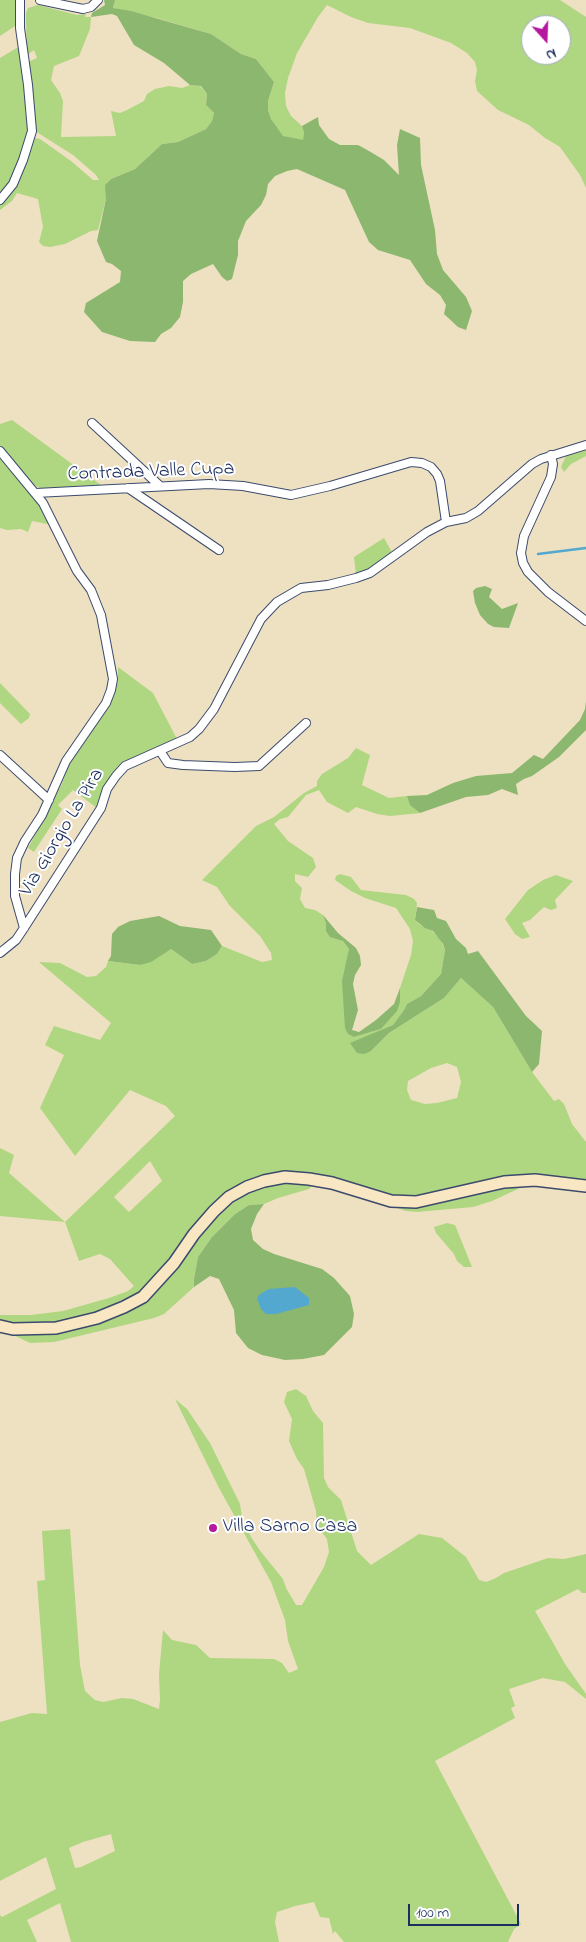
<!DOCTYPE html>
<style>
body{margin:0}
#map{position:relative;width:586px;height:1942px;overflow:hidden;background:#eee1c1;font-family:"Indie Flower",sans-serif}
canvas{display:block}
.north{position:absolute;left:521px;top:15px;width:50px;height:50px;box-sizing:border-box;background:#fff;border:1px solid #a4acbf;border-radius:50%;rotate:160deg;font-size:14px;font-weight:700;line-height:20px;text-align:center;color:#1b2f5e}
.north::after{content:'';display:block;margin:auto;width:18px;height:22px;background:#b5179e;clip-path:polygon(50% 0,100% 100%,50% 72%,0 100%)}
.scale{position:absolute;left:408px;top:1904px;width:111px;height:22px;box-sizing:border-box;border:2px solid #1b2f5e;border-top:0;padding-left:6px;font-size:15px;line-height:18px;white-space:nowrap;color:#1b2f5e;-webkit-text-stroke:4px #fff;paint-order:stroke}
</style>
<div id="map">
<canvas width="586" height="1942"></canvas>
<div class="north">N</div>
<div class="scale">100 m</div>
</div>
<script>
const c = document.querySelector('canvas').getContext('2d');
c.lineJoin = 'round';
function paint(path, color) { c.fillStyle = color; c.fill(path, 'evenodd'); }
const poly = rows => new Path2D(rows.map(r => 'M' + r).join(''));
function trace(path, color, width, dash) { c.strokeStyle = color; c.lineWidth = width; c.lineCap = dash ? 'butt' : 'round'; c.setLineDash(dash || []); c.stroke(path); }
function drawText(font, color, halo, rows, align = 'center') {
  c.font = font + ' "Indie Flower",sans-serif'; c.lineWidth = 4; c.setLineDash([]); c.textBaseline = 'middle'; c.strokeStyle = halo; c.fillStyle = color; for (const [text, x, y, turn = 0] of rows) {
    c.save(); c.translate(x, y); c.rotate((+turn || 0) * Math.PI / 180); c.textAlign = isNaN(turn) ? turn : align; if (halo) c.strokeText(text, 0, 0); c.fillText(text, 0, 0); c.restore();
  }
}
const green = poly([
 [0,0,17,0,18,24,0,36],
 [115,0,560,0,586,17,586,188,580,175,560,147,545,138,529,125,498,110,477,91,475,81,477,70,475,62,467,53,451,43,410,28,368,23,351,17,327,5,318,17,297,53,288,78,285,93,286,106,291,116,302,126,304,133,303,141,293,139,282,136,271,119,268,110,268,101,274,82,256,59,241,54,211,34,157,18,113,8],
 [531,25,561,25,561,55,531,55],
 [38,5,77,15,86,14,85,17,91,17,90,29,79,56,54,66,51,80,60,93,63,101,61,137,116,136,111,111,120,113,127,110,144,101,147,94,155,89,169,86,182,88,190,85,200,86,207,94,206,105,214,113,212,121,206,129,178,142,162,144,135,169,111,179,106,185,106,199,98,230,91,231,65,244,50,247,43,246,39,242,43,227,38,199,17,193,12,201,0,210,0,205,14,189,24,167,32,141,35,138,40,139,71,161,93,180,99,180,96,175,73,155,35,131,28,62,37,58,34,50,27,55,26,19,26,13,28,8],
 [20,46,29,108,25,110,28,132,14,177,0,197,0,58],
 [12,420,101,485,42,489,34,485,0,446,0,424],
 [586,450,586,456,571,464,564,472,561,467,566,456],
 [0,455,34,495,52,525,32,521,28,532,21,529,7,530,0,528],
 [384,538,393,554,380,564,356,575,354,557],
 [118,667,153,693,178,741,124,764,98,809,73,790,58,805,62,809,34,852,28,848,62,784,70,762,86,740,114,695,118,681],
 [0,683,30,714,29,718,21,724,0,703],
 [356,748,370,755,362,785,389,798,407,796,411,805,420,813,390,816,377,814,356,807,348,813,327,802,319,790,306,795,288,817,280,819,274,824,288,841,313,858,316,867,308,877,295,874,295,881,302,888,300,899,305,908,315,910,323,915,326,924,326,931,343,941,349,949,345,998,345,1028,354,1037,381,1029,400,1002,400,988,411,955,413,941,410,929,396,908,365,898,351,891,335,880,336,876,340,874,351,877,361,890,406,895,414,899,417,903,415,920,419,924,432,931,440,939,445,950,441,974,421,996,407,1004,404,1010,393,1025,351,1044,371,1051,389,1033,444,998,461,978,493,1007,532,1072,554,1101,559,1099,564,1104,572,1124,586,1142,586,1180,540,1174,520,1188,492,1201,473,1207,417,1212,406,1211,385,1204,374,1189,319,1177,309,1189,278,1198,264,1204,249,1205,235,1214,212,1237,198,1257,194,1279,194,1287,164,1314,154,1318,54,1342,30,1343,5,1331,0,1327,0,1315,31,1315,63,1311,109,1298,128,1291,134,1286,110,1259,100,1254,79,1261,65,1222,0,1216,0,1148,14,1155,9,1173,65,1222,175,1116,166,1106,130,1090,75,1156,40,1108,64,1055,45,1045,54,1026,100,1040,111,1023,39,962,60,963,87,977,96,976,106,967,108,961,140,965,171,949,192,964,206,961,217,954,222,946,262,962,272,960,271,953,260,936,230,906,217,887,202,880,256,826,274,817,304,793,317,786,317,781,322,774,348,758],
 [447,1063,457,1067,461,1082,457,1098,437,1103,425,1104,411,1100,407,1090,408,1081,431,1068],
 [150,1161,162,1181,129,1212,114,1197],
 [556,875,573,881,555,900,557,908,551,910,544,907,530,920,522,923,530,937,522,939,515,934,505,919,528,890,543,880],
 [447,1223,455,1225,472,1267,464,1267,457,1261,454,1254,436,1233,434,1227],
 [296,1389,306,1396,313,1411,323,1423,324,1478,328,1487,341,1500,357,1551,371,1565,419,1534,442,1538,466,1557,479,1580,486,1582,494,1579,504,1573,548,1558,564,1559,586,1554,586,1593,582,1593,578,1589,535,1611,565,1664,586,1694,586,1699,565,1682,543,1678,509,1689,515,1706,511,1708,515,1718,435,1761,521,1924,514,1929,508,1942,344,1942,335,1931,333,1934,329,1918,320,1917,314,1902,295,1906,277,1912,275,1922,279,1942,71,1942,60,1903,27,1920,37,1942,0,1942,0,1915,2,1917,56,1889,46,1857,0,1881,0,1722,32,1713,47,1714,37,1581,45,1580,42,1531,70,1529,80,1665,85,1691,95,1700,103,1702,122,1698,133,1699,159,1709,160,1700,159,1674,163,1630,172,1640,196,1645,210,1658,274,1659,282,1663,289,1673,298,1669,288,1641,285,1620,271,1582,219,1488,175,1399,187,1409,210,1443,240,1504,242,1517,251,1537,261,1552,283,1579,286,1588,296,1605,302,1605,324,1567,329,1552,327,1539,317,1526,316,1511,304,1469,297,1459,289,1441,292,1419,284,1402,287,1392],
 [111,1834,115,1851,81,1867,75,1868,69,1848,83,1842]
]);
const forest = poly([
 [104,0,115,0,113,8,131,11,211,34,241,54,256,59,274,82,268,101,268,110,271,119,283,136,303,140,304,133,302,126,318,117,319,125,329,139,340,145,358,145,369,151,384,160,399,175,397,145,400,129,420,138,421,165,435,230,437,254,443,270,466,297,472,311,466,330,458,327,444,314,446,305,440,295,426,284,410,260,378,250,369,242,345,190,297,169,287,171,275,176,268,184,266,195,261,205,246,221,238,241,238,255,232,279,227,281,222,277,213,264,191,274,183,281,183,302,180,317,171,328,161,334,155,342,130,341,102,332,84,312,86,303,120,282,121,271,112,264,106,262,97,241,106,199,105,185,111,179,135,169,162,144,178,142,206,129,212,121,214,113,206,105,207,94,201,86,190,85,164,63,134,45,117,16,112,14,91,17,92,13,105,5],
 [485,586,492,589,489,597,502,609,518,603,509,628,494,627,488,624,480,615,475,603,473,591,476,588],
 [586,701,586,730,559,757,532,776,524,779,516,784,518,795,502,789,488,795,466,797,420,813,410,805,407,796,427,795,453,783,476,776,512,773,534,755,543,759,580,720,585,709],
 [417,907,434,910,437,918,446,921,456,939,466,948,468,954,478,951,526,1016,542,1031,539,1064,532,1072,493,1007,461,978,444,998,389,1033,371,1051,364,1054,357,1053,350,1043,393,1025,404,1010,407,1004,421,996,441,974,445,950,443,944,433,931,425,928,415,920],
 [323,915,338,933,356,948,360,956,361,965,355,975,353,984,358,1010,352,1030,359,1032,376,1020,394,1004,400,988,400,1002,397,1011,381,1029,354,1037,348,1034,345,1028,342,981,349,949,343,941,330,937,326,931,326,924],
 [159,916,180,926,211,930,222,946,217,954,206,961,192,964,171,949,151,962,140,965,108,961,111,956,112,934,118,927,130,921],
 [264,1204,257,1214,251,1229,253,1240,263,1249,274,1254,322,1269,334,1278,350,1296,354,1314,352,1327,324,1355,303,1359,285,1360,262,1355,248,1348,236,1333,234,1310,219,1279,210,1276,194,1287,194,1279,198,1257,212,1237,235,1214,249,1205]
]);
const water = poly([
 [295,1287,309,1298,309,1305,276,1314,266,1314,261,1309,257,1298,260,1294,269,1289]
]);
const stream = poly([
 [538,554,586,548]
]);
const street = poly([
 [40,0,83,9,91,7,98,0],
 [0,200,13,184,23,160,32,131,28,85,20,28,20,0],
 [92,423,160,486],
 [0,451,43,503,77,571,91,590,101,615,113,679,111,690,106,703,66,761,42,815,25,841,17,858,15,874,15,896,24,928],
 [551,455,553,464,551,477,524,536,521,553,523,563,528,572,548,592,586,621],
 [128,488,219,550],
 [36,493,209,484,243,486,291,495,330,486,411,462,422,463,431,467,437,474,440,481,446,522],
 [160,751,168,763,183,765,235,767,259,766,306,723],
 [0,755,49,800],
 [0,953,16,940,24,928,101,808,107,789,116,776,125,766,190,737,199,729,214,709,261,619,277,602,301,588,328,585,356,578,370,573,427,532,446,522,466,518,478,511,532,464,541,459,586,445]
]);
const secondary = poly([
 [0,1326,13,1329,56,1328,97,1318,124,1307,143,1297,174,1263,194,1234,214,1211,229,1197,247,1187,264,1181,285,1177,309,1179,332,1183,391,1201,416,1202,504,1182,535,1180,586,1186]
]);
const markers = [
 [213,1528,5,"#b5179e"]
];
const streetNames = [
 ["Contrada Valle Cupa",151,473,-2],
 ["Via Giorgio La Pira",63,833,-59]
];
const poiNames = [
 ["Villa Sarno Casa",223,1528]
];
paint(green, '#afd681');
paint(forest, '#8bb76f');
paint(water, '#53a8cf');
trace(stream, '#53a8cf', 2.5);
trace(street, '#3b4a6d', 10);
trace(secondary, '#3b4a6d', 14);
trace(street, '#fff', 8);
trace(secondary, '#f9e7c3', 11);
for (const [x, y, r, color] of markers) { const dot = new Path2D(); dot.arc(x, y, r, 0, 2 * Math.PI); c.fillStyle = color; c.fill(dot); trace(dot, '#fff', 2); }
drawText('20px', '#1b2f5e', '#fff', streetNames);
drawText('20px', '#1b2f5e', '#fff', poiNames, 'left');
</script>
